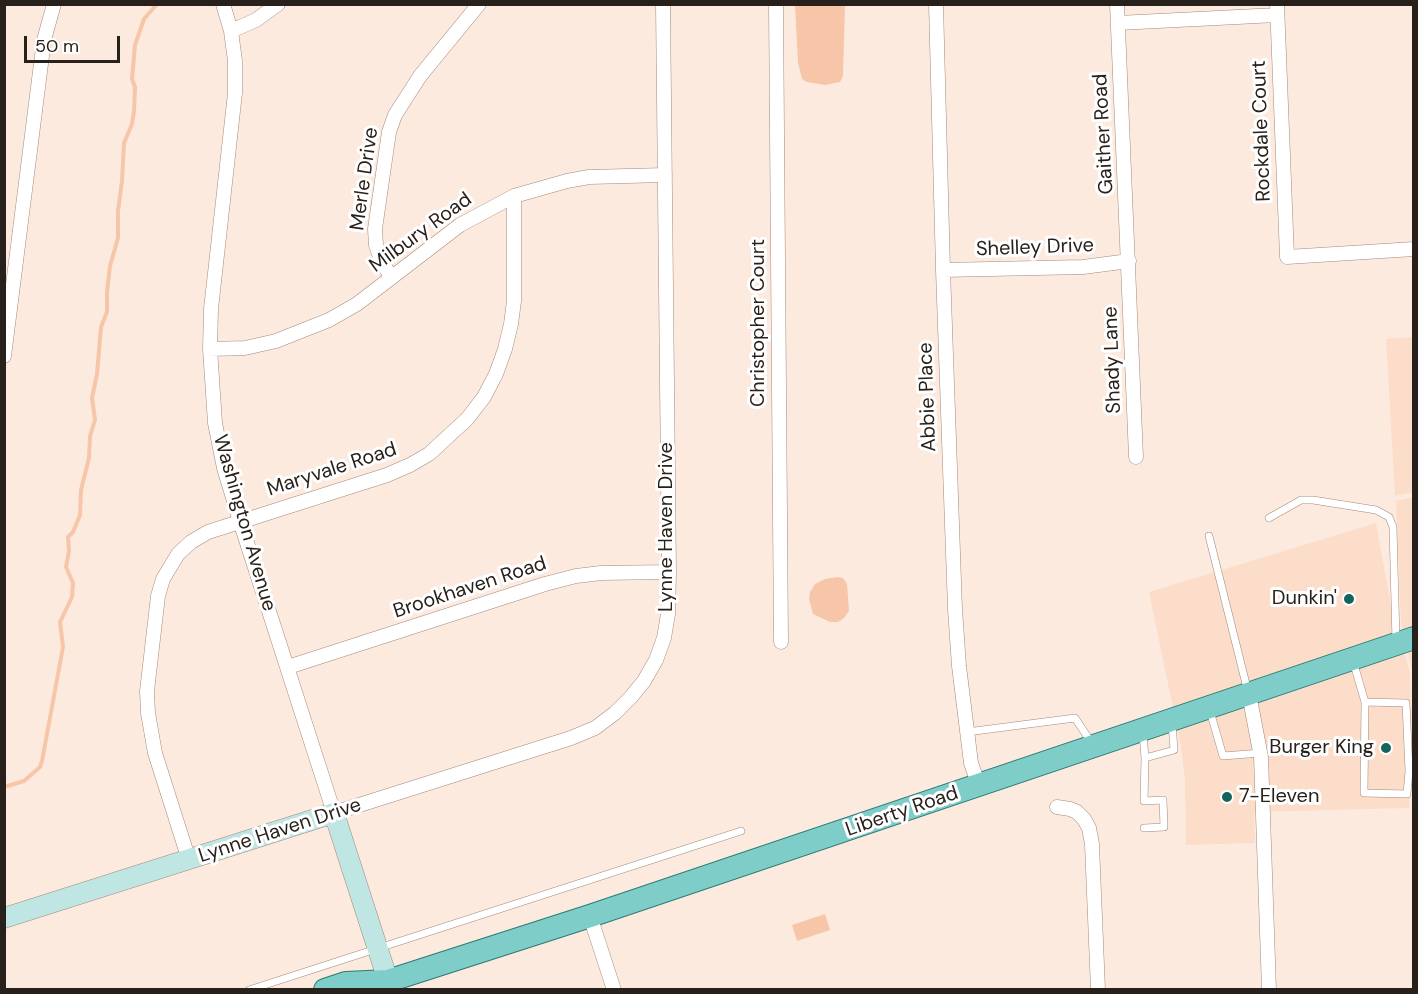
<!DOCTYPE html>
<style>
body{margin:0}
#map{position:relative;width:1418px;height:994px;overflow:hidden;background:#fdeade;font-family:"DM Sans",sans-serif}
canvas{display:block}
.frame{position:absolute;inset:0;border:6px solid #28201a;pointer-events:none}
.scale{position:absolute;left:24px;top:36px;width:96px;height:27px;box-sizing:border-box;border:3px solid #28201a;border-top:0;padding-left:8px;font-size:18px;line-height:21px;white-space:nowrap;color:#28201a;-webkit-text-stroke:4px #fff;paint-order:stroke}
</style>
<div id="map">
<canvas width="1418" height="994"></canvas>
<div class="frame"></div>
<div class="scale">50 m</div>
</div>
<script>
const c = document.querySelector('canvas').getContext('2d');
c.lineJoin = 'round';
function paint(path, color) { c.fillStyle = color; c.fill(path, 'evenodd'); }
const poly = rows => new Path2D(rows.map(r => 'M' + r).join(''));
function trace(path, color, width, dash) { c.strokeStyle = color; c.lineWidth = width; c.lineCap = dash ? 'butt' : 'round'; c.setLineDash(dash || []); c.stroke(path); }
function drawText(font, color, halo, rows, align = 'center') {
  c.font = font + ' "DM Sans",sans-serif'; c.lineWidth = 6; c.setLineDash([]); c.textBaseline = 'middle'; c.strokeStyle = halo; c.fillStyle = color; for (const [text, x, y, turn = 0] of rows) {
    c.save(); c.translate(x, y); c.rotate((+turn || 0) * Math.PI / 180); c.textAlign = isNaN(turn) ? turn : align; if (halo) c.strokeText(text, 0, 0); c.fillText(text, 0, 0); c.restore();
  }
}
const built = poly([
 [1413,337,1413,492,1395,496,1386,339],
 [1413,497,1413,676,1401,623,1396,501],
 [1376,523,1391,605,1410,672,1414,788,1410,788,1409,808,1254,812,1255,843,1186,845,1185,779,1181,747,1149,592]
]);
const water = poly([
 [795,5,845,5,843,76,840,82,825,85,807,82,802,79,798,63],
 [838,577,843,578,847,584,849,611,844,618,838,622,830,622,813,614,809,599,810,592,815,584,825,579],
 [825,914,830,930,797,941,792,925]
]);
const stream = poly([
 [4,787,24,781,40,767,42,761,63,647,60,622,72,597,73,583,66,567,69,551,68,537,73,532,80,515,81,490,89,458,90,436,95,420,92,398,97,374,101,327,107,312,107,292,110,266,118,238,118,211,122,181,124,143,132,124,134,111,135,87,132,79,135,45,144,19,157,4]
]);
const lane = poly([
 [1269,518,1301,500,1313,500,1376,510,1389,517,1393,527,1396,641],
 [1209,536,1248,692],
 [1353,661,1365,702,1364,793,1407,794,1409,771,1406,703,1365,702],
 [1210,711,1223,756,1261,753],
 [967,732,1075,718,1091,742],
 [1143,734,1145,758,1144,801,1163,800,1164,827,1144,828],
 [1145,758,1174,750,1172,723],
 [249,990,741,831]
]);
const street = poly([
 [223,4,231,31,235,61,235,93,211,309,210,349,215,423,224,468,240,521,334,813,571,738,595,728,615,713,631,697,644,681,656,660,664,638,668,614,669,572,663,4],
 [776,4,781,642],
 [936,4,943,270,955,609,959,666,971,763,979,786],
 [1117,4,1136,457],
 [1277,4,1287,257,1414,249],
 [1118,23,1277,15],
 [231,31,256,20,278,4],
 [943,270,1083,267,1129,261],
 [391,277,381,260,376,245,375,229,389,132,395,115,420,76,479,4],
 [210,349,245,348,276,341,329,320,357,304,460,225,514,196,567,181,589,177,665,175],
 [4,356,44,40,54,4],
 [288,667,545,584,576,576,601,573,669,572],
 [1249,694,1261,757,1269,990],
 [1057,807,1070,809,1077,812,1084,819,1089,828,1092,844,1098,990],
 [189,860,155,753,148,713,147,691,158,596,163,579,178,554,191,542,208,532,387,475,410,465,429,454,467,419,484,397,496,374,505,349,511,324,514,301,514,196],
 [590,916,614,990]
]);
const secondary = poly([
 [4,918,334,813,391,990]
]);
const primary = poly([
 [325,990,346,983,388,981,590,916,1414,638]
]);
const markers = [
 [1349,599,6,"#15635e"],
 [1386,748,6,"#15635e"],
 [1227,797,6,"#15635e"]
];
const streetNames = [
 ["Rockdale Court",1262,131,-92],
 ["Gaither Road",1104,134,-93],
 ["Merle Drive",365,179,-82],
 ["Milbury Road",421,233,-36],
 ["Shelley Drive",1035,248,-2],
 ["Christopher Court",759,323,-90],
 ["Shady Lane",1113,360,-92],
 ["Abbie Place",928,397,-92],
 ["Maryvale Road",332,470,-18],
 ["Washington Avenue",244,523,74],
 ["Lynne Haven Drive",667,527,-90],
 ["Brookhaven Road",470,588,-18],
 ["Liberty Road",902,812,-19],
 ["Lynne Haven Drive",280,831,-18]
];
const poiNames = [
 ["Dunkin'",1337,599],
 ["Burger King",1374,748],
 ["7-Eleven",1239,797,"left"]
];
paint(built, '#fcddca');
paint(water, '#f7c6a8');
trace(stream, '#f7c6a8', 4);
trace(lane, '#a18a7d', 8);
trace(street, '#a18a7d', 15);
trace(secondary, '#a18a7d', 21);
trace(primary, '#297a73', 24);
trace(lane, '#fff', 7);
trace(street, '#fff', 14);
trace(secondary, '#bfe6e3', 20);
trace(primary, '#7fcdc8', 22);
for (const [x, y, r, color] of markers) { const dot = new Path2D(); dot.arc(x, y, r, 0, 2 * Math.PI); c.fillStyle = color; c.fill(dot); trace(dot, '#fff', 2); }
drawText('20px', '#28201a', '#fff', streetNames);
drawText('20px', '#28201a', '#fff', poiNames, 'right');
</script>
